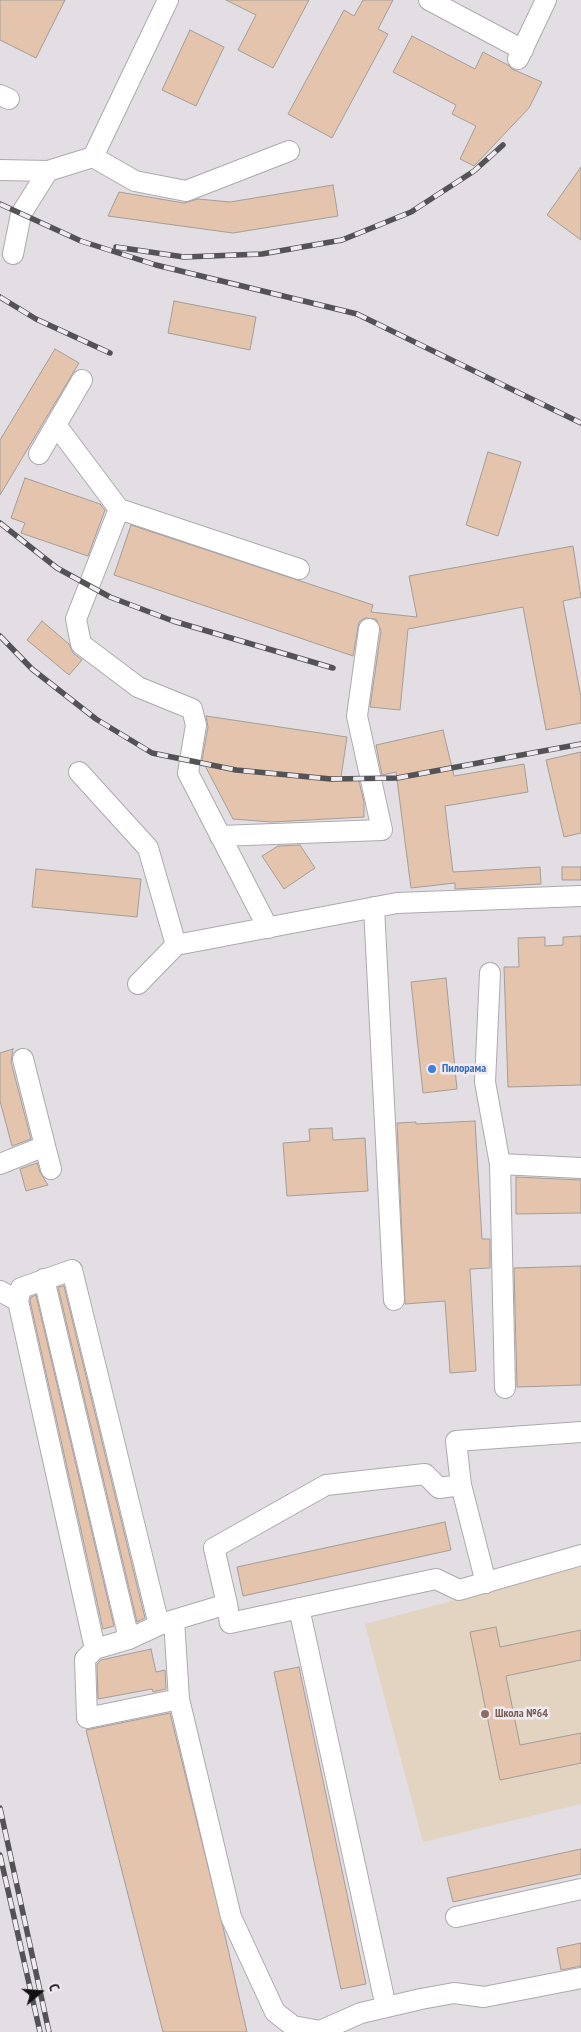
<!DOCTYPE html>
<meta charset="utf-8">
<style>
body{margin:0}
#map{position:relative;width:581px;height:2032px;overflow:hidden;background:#e2dee3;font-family:"PT Sans Narrow",sans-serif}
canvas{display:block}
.north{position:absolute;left:15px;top:1967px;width:50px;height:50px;-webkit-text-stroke:4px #f0ebf1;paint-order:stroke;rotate:72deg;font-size:14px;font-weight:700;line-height:20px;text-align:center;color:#121112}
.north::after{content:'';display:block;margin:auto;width:18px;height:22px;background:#121112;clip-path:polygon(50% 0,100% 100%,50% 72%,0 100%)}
</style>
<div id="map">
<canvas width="581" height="2032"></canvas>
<div class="north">С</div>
</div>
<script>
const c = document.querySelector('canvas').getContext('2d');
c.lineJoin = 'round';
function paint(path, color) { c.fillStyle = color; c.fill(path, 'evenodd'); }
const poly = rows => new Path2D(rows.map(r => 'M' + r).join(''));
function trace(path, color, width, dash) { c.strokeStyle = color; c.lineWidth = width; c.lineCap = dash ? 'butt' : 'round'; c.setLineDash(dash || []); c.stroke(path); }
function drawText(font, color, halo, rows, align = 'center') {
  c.font = font + ' "PT Sans Narrow",sans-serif'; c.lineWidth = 5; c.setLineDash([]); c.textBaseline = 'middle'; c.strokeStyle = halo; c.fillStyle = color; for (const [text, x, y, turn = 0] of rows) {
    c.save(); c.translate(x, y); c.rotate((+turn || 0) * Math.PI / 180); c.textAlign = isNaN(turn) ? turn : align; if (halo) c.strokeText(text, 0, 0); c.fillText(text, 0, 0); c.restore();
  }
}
const education = poly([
 [581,1567,581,1804,423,1842,365,1624]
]);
const building = poly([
 [0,0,65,0,36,58,0,40,0,0],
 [226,0,309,0,273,68,238,50,256,15,226,0],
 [363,0,393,0,378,29,388,34,332,138,288,114,344,10,354,16,363,0],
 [190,30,224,47,196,106,162,90,190,30],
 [412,36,475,69,483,52,508,65,512,69,542,82,529,108,474,166,460,159,476,126,452,114,456,105,393,72,412,36],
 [581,167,581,240,547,215,581,167],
 [333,185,338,216,233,233,108,216,119,192,184,203,198,199,230,202,333,185],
 [174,301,256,317,250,350,168,333,174,301],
 [55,349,79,363,0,495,0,440,55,349],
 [488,452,521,462,498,536,466,525,488,452],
 [25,478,100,504,105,510,88,556,21,533,25,523,11,518,25,478],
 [131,525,373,605,371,612,417,617,409,576,573,546,581,597,563,601,581,697,581,723,546,730,523,607,408,629,400,710,370,707,381,631,376,619,365,618,359,622,353,656,114,575,131,525],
 [42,621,69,644,73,653,82,660,69,675,27,640,42,621],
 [206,716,347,737,341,777,358,777,364,802,364,817,272,822,233,819,202,760,208,727,206,716],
 [443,730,454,776,524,764,528,792,445,806,453,872,540,867,541,884,455,889,455,883,411,888,396,772,382,775,376,745,443,730],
 [581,752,581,833,564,837,546,760,581,752],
 [300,845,315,868,284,889,262,856,278,846,300,845],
 [562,867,581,867,581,880,562,880,562,867],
 [36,869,141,879,137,917,32,907,36,869],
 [581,936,581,1085,508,1087,504,967,519,967,518,938,545,937,545,946,563,945,563,937,581,936],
 [446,978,457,1089,423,1093,411,982,446,978],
 [13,1049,11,1062,31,1139,12,1146,0,1101,0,1053,13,1049],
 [475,1121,482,1239,490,1239,490,1268,470,1269,476,1371,450,1373,445,1301,405,1304,397,1123,416,1122,416,1124,475,1121],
 [332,1128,333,1140,365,1138,368,1191,287,1196,283,1143,310,1141,309,1129,332,1128],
 [37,1163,40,1172,48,1185,26,1191,20,1169,37,1163],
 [516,1177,581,1180,581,1213,516,1214,516,1177],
 [581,1266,581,1385,517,1387,514,1268,581,1266],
 [64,1286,145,1618,137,1622,58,1287,64,1286],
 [36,1295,114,1626,103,1629,30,1301,31,1297,36,1295],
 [445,1522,451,1550,243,1596,237,1567,445,1522],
 [496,1627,500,1647,581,1630,581,1660,506,1676,520,1745,581,1733,581,1763,500,1780,470,1632,496,1627],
 [151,1649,156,1672,165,1670,166,1689,153,1692,152,1689,98,1699,97,1664,101,1660,151,1649],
 [299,1667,366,1984,341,1989,274,1672,299,1667],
 [170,1713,223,1927,247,2032,163,2032,86,1730,170,1713],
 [581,1849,581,1874,453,1902,447,1878,581,1849],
 [581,1943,581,1966,561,1970,557,1948,581,1943]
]);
const minor = poly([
 [429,0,523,50],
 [518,59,546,0],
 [0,95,9,99],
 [93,157,135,181,186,191,289,151],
 [0,170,48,171,93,157,168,0],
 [13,254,21,214,48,171],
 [56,425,119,509,76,619,81,644,138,687,192,709,196,725,188,773,268,928],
 [39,454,82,380],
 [119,509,299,569],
 [79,772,148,848,176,945],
 [220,836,382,830,357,716,369,629],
 [374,907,394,1300],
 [490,973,485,1082,500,1164,581,1168],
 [138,984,176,945,397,903,581,896],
 [45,1146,51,1169],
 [0,1164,45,1146,23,1059],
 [500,1164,505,1388],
 [44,1279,129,1639],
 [0,1291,18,1301,95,1649,129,1639,159,1625],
 [18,1301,21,1288,72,1270,159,1625,174,1620],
 [581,1432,456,1441,461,1485,439,1488,425,1474,326,1485,214,1548,227,1604,174,1620,179,1699,231,1917,275,2012,293,2026,320,2031,361,2013,421,1999,454,1993,484,1997,581,1978],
 [461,1485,486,1583],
 [227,1604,230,1623,436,1579,459,1590,581,1555],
 [299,1608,386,2007],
 [95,1649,85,1659,87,1718,179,1699],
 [456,1917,581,1889]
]);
const rail = poly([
 [0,204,81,241,156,265,357,314,581,423],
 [116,247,184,257,262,254,342,240,411,212,474,171,503,145],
 [0,297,36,319,110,353],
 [0,523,57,568,110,597,173,621,333,668],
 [0,636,32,669,96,719,152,753,236,770,331,779,397,778,581,744],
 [0,1808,49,2032],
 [0,1855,40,2032]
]);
const markers = [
 [432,1069,5,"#3f7fe0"],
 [485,1714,5,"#8d6e63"]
];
const shopNames = [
 ["Пилорама",442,1069]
];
const educationNames = [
 ["Школа №64",495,1714]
];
paint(education, '#e3d3c1');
paint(building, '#e4c4ac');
trace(building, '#a39d99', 1);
trace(minor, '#ada9ae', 22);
trace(minor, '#fff', 20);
trace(rail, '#535254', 5.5);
trace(rail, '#f0ebf1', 4, [11]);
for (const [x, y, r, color] of markers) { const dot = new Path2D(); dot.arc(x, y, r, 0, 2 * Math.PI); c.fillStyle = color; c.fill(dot); trace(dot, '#f0ebf1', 2); }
drawText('bold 12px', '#366cbe', '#f0ebf1', shopNames, 'left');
drawText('bold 12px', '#785e54', '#f0ebf1', educationNames, 'left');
</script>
